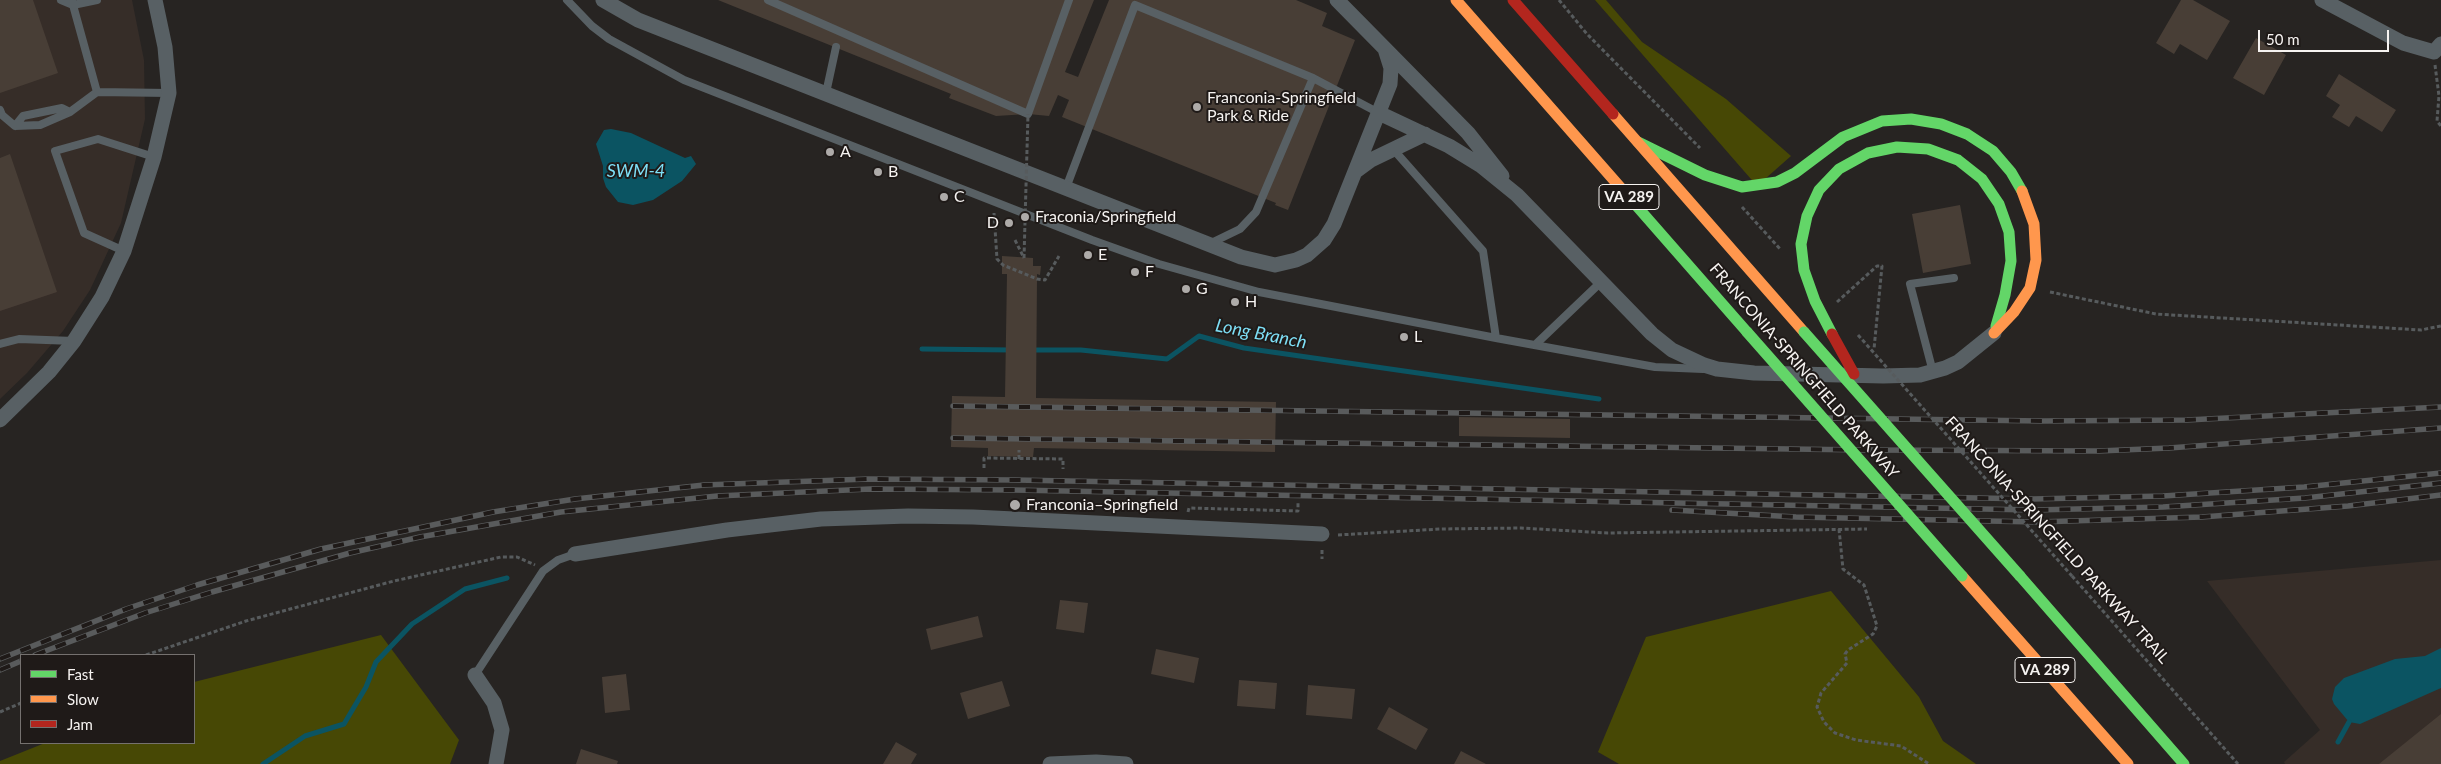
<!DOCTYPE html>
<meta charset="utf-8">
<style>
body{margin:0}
#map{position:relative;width:2441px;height:764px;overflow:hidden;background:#272422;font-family:Lato,sans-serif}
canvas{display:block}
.legend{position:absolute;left:20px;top:654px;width:175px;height:90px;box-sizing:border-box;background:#1f1a18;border:1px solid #75716f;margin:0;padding:6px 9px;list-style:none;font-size:15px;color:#f6f3f1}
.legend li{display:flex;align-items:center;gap:10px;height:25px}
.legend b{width:25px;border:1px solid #75716f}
.scale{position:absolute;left:2258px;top:30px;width:131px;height:22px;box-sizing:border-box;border:2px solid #f6f3f1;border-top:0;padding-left:6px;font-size:15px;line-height:18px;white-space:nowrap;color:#f6f3f1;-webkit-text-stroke:4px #1f1a18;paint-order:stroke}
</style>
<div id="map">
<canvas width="2441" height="764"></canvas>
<ul class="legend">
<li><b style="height:6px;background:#63d668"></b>Fast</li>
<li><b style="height:6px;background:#ff974d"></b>Slow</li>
<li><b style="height:6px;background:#b3261e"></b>Jam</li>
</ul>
<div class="scale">50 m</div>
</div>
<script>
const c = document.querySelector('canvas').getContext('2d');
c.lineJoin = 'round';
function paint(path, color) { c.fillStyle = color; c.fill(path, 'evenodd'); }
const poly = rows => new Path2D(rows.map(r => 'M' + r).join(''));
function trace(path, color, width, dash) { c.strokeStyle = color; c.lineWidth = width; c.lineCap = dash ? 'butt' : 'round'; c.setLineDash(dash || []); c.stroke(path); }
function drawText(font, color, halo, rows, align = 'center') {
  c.font = font + ' Lato,sans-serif'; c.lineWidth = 4; c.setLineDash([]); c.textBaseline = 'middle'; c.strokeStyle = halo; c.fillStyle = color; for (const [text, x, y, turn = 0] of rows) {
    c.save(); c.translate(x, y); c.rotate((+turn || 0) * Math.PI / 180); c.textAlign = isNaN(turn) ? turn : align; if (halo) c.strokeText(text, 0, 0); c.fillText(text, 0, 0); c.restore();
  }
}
const built = poly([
 [0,0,132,0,144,60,145,119,121,223,90,290,63,331,27,373,0,399],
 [2441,560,2441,764,2285,764,2284,762,2320,730,2207,581]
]);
const forest = poly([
 [1595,0,1606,0,1642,42,1726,99,1791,156,1757,186],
 [1831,591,1919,697,1943,741,1976,764,1619,764,1598,752,1646,637],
 [381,635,459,740,450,764,0,764,0,761,45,743,194,743,194,682]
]);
const water = poly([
 [611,129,631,133,685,158,691,156,696,164,682,181,653,200,633,205,618,202,606,187,603,178,603,166,596,144,604,130],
 [2441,648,2441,688,2360,724,2349,722,2334,704,2332,699,2335,687,2344,678,2395,659,2425,656]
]);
const stream = poly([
 [922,349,1012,350],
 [1030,350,1081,350,1167,359,1199,336,1244,348,1599,399],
 [2338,742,2349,722],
 [263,764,305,736,344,724,366,687,376,662,412,624,465,589,507,578]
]);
const building = poly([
 [0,0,33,0,58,73,0,93],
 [718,0,1094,0,1065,72,1078,77,1109,0,1296,0,1327,13,1322,26,1355,40,1288,210,1275,205,1276,203,1062,117,1069,100,1058,95,1049,116,1028,114,996,116,949,98,951,94],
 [2181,0,2193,0,2230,21,2207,60,2180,44,2174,54,2156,43],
 [2256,38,2286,55,2264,95,2233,78],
 [2339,74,2396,110,2382,132,2356,116,2349,127,2332,117,2340,105,2326,96],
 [10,154,57,292,0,311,0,158],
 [1960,205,1971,264,1923,273,1912,214],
 [1002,256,1033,258,1033,266,1041,266,1040,275,1037,274,1037,279,1036,398,1276,402,1275,452,1034,448,1033,457,988,456,988,448,951,447,952,396,1005,397,1007,274,1002,274],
 [1459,417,1570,419,1570,438,1459,436],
 [1060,600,1088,603,1084,633,1056,629],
 [978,616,983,637,931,650,926,629],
 [1156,649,1199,658,1194,683,1151,674],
 [626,674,630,710,605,713,602,677],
 [1239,680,1277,683,1275,709,1237,706],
 [1002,681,1010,706,968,719,960,693],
 [1308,685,1355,689,1352,719,1306,715],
 [1389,707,1428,729,1416,750,1377,729],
 [2441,714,2441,764,2379,764],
 [896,742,917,754,911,764,883,764],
 [581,749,618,761,617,764,576,764],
 [1461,751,1486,764,1454,764]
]);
const path = poly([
 [1559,0,1587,34,1700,148],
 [2435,65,2439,96,2437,121,2441,126],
 [1742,207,1781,250],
 [994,213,997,259,1003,265,1037,279,1045,280,1059,256],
 [1015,240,1024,258],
 [2050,292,2156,314,2421,330,2441,326],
 [1837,302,1877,266,1882,266,1874,349],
 [1019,459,1019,450],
 [984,468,984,458,1063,459,1063,469],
 [1030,506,1030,498],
 [1188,512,1189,508,1298,511,1298,503],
 [1839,529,1843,569,1864,585,1877,626,1873,634,1848,650,1845,654,1847,663,1821,693,1817,707,1824,722,1835,733,1856,740,1901,746,1929,764],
 [1338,535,1441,529,1521,528,1608,533,1867,529],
 [1322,550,1322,559],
 [2072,576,2238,764],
 [146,655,246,621,394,581,501,557,517,557,535,565],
 [0,712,21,703]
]);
const lane = poly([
 [61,0,73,5,72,0],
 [97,0,73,5,97,92,169,93],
 [567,0,592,26,609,39,684,80,1092,240,1159,264,1259,292,1496,338,1655,367,1703,369],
 [768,0,1028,114,1069,0],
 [826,93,836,47],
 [0,110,2,115,15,126,40,125,70,112,97,92],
 [15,126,23,116,62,108,70,112],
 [1393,149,1483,251,1496,338],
 [1066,188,1135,5,1313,78,1379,113],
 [1209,244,1240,229,1256,212,1313,78],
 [124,251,84,233,55,151,98,139,154,157],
 [0,344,19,339,74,341],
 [1535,345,1601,282],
 [1933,372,1910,284,1954,278],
 [475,675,543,571,558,560,575,554]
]);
const street = poly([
 [603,0,638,20,1241,257,1275,265,1296,260,1307,255,1324,240,1334,224,1390,84,1391,68,1385,49],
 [1337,0,1468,133,1502,176],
 [2322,0,2403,43,2434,52,2441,44],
 [1379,113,1449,146,1480,165,1517,195,1652,334,1672,350,1704,365,1717,369,1754,373,1883,376,1920,375,1945,368,1958,362,1994,333],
 [1356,171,1371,160,1425,134],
 [0,420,49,372,74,341,102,297,124,251,154,157,169,93,165,47,155,0],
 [575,554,727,530,821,519,908,516,973,517,1322,534],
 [475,675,494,703,502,730,496,764],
 [1050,764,1096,762,1126,764]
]);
const fast = poly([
 [1638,142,1705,175,1742,187,1777,182,1795,173,1843,137,1882,121,1911,119,1941,124,1967,134,1993,151,2011,172,2022,191],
 [1634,203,1747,332],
 [1832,334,1815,301,1804,270,1801,244,1807,216,1819,190,1839,169,1868,153,1897,147,1928,149,1958,160,1982,179,1999,204,2009,232,2011,261,2005,295,1996,326],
 [2020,576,2184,764]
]);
const slow = poly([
 [1456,0,1634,203],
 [1613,114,1804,332],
 [1994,333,2014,312,2030,288,2036,260,2034,224,2022,191],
 [1962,576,2128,764]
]);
const jam = poly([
 [1513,0,1613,114]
]);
const rail = poly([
 [953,406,2042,421,2187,420,2441,407],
 [953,438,1866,450,2099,451,2169,448,2441,428],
 [1672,510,1796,517,2037,522,2202,517,2348,506,2441,495],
 [35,655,145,613,212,592,350,553,420,537,561,512,717,496,870,489,1014,490,2034,510,2163,507,2305,498,2441,483],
 [0,659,126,609,197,585,321,549,493,512,575,499,704,485,868,479,1015,480,2033,499,2163,496,2304,487,2441,473],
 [0,670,21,661]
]);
const pathBridge = poly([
 [1024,258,1028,114],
 [1858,335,2072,576]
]);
const fastBridge = poly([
 [1747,332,1962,576],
 [1804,332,2020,576]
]);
const jamBridge = poly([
 [1832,334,1854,374]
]);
const markers = [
 [1197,107,5,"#aeaba9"],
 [830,152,5,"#aeaba9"],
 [878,172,5,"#aeaba9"],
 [944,197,5,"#aeaba9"],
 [1025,217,5,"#aeaba9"],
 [1009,223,5,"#aeaba9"],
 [1088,255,5,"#aeaba9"],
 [1135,272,5,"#aeaba9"],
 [1186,289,5,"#aeaba9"],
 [1235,302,5,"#aeaba9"],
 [1404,337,5,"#aeaba9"],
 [1015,505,6,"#aeaba9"]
];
const shields = [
 [1629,197,60],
 [2045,670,60]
];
const shieldNames = [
 ["VA 289",1629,197],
 ["VA 289",2045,670]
];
const poiNames = [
 ["Franconia-Springfield",1207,98],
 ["Park & Ride",1207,116],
 ["A",840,152],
 ["B",888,172],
 ["C",954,197],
 ["Fraconia/Springfield",1035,217],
 ["D",999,223,"right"],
 ["E",1098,255],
 ["F",1145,272],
 ["G",1196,289],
 ["H",1245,302],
 ["L",1414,337],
 ["Franconia–Springfield",1026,505]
];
const streetNames = [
 ["FRANCONIA-SPRINGFIELD PARKWAY",1804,371,49],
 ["FRANCONIA-SPRINGFIELD PARKWAY TRAIL",2057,540,48]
];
const waterNames = [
 ["SWM-4",636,171],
 ["Long Branch",1261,334,11]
];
paint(built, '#362d28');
paint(forest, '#474805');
paint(water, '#0b5462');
trace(stream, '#0b5462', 5);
paint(building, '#483e36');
trace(path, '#575b5d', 3, [4, 2.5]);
trace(lane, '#586064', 8);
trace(street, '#586064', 15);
trace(fast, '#63d668', 11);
trace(slow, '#ff974d', 11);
trace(jam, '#b3261e', 11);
trace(rail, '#595b5c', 5.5);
trace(rail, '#1f1a18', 4, [11]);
trace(pathBridge, '#575b5d', 3, [4, 2.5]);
trace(fastBridge, '#63d668', 11);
trace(jamBridge, '#b3261e', 11);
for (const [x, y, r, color] of markers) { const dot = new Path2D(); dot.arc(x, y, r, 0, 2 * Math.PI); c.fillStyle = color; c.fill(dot); trace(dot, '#1f1a18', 2); }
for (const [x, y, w] of shields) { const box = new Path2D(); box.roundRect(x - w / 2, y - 12.5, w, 25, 4); c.fillStyle = '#1f1a18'; c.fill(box); trace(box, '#f6f3f1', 1); }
drawText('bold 15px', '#f6f3f1', null, shieldNames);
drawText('16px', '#f6f3f1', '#1f1a18', poiNames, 'left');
drawText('16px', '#f6f3f1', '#1f1a18', streetNames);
drawText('italic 18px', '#7edff6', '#1f1a18', waterNames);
</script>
